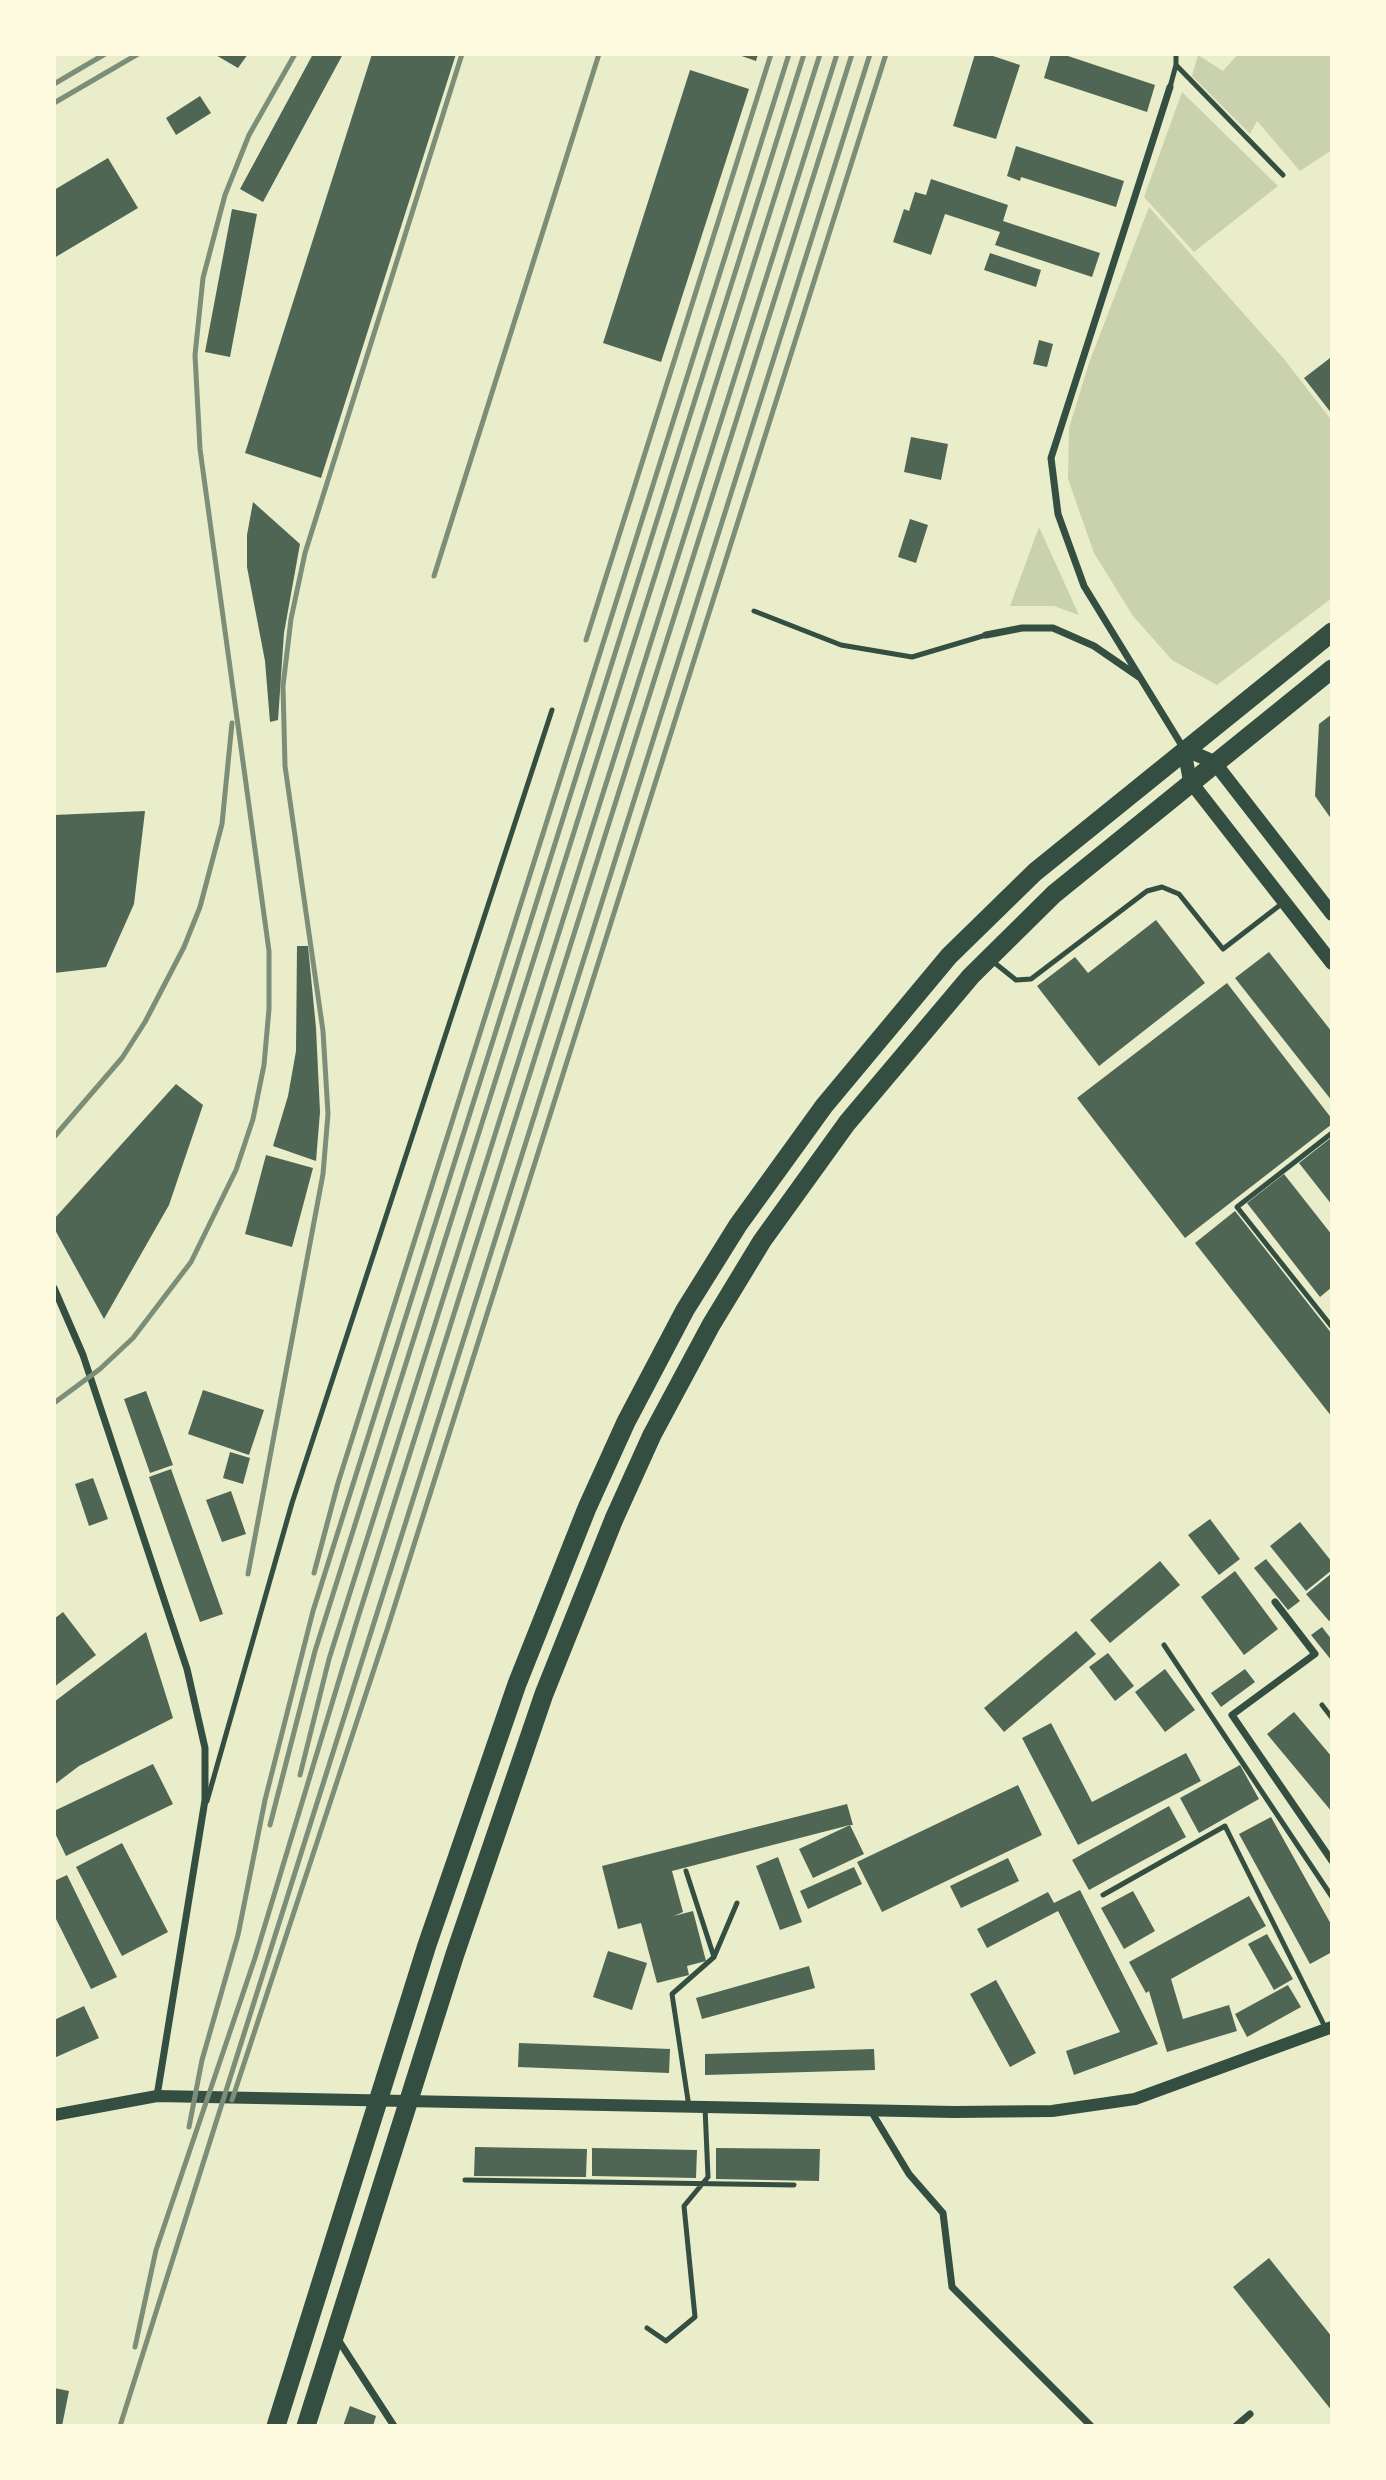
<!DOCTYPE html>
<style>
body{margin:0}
#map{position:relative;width:1386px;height:2480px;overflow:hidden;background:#e9edc9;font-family:"Fira Sans Condensed",sans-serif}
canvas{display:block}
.frame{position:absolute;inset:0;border:56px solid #fefae0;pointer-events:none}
</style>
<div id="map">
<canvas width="1386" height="2480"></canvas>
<div class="frame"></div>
</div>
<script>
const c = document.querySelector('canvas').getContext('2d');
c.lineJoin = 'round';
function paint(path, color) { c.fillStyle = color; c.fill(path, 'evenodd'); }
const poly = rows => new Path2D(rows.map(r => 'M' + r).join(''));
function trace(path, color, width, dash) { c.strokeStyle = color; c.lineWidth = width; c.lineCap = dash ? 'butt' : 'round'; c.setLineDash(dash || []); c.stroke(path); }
const green = poly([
 [1238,54,1332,54,1332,150,1300,171,1257,121,1250,134,1192,76,1198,55,1223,71],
 [1182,92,1278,186,1194,252,1144,197],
 [1149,207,1284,359,1332,421,1332,598,1217,685,1172,660,1133,616,1094,553,1068,479,1069,428,1089,363],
 [1039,527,1079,615,1054,606,1010,606]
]);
const building = poly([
 [214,54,248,54,238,68],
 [313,54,343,54,263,202,240,189],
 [372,54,456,54,321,478,245,453],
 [736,54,758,54,756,61],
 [975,54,987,54,1020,65,996,139,953,126],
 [1051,54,1062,54,1155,85,1147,112,1044,78],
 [690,70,749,89,661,362,603,343],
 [200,96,211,113,176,135,166,118],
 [1016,146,1124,181,1116,207,1021,177,1020,181,1007,176],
 [108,158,138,208,54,258,54,190],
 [931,179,1008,205,1003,221,1100,253,1092,277,995,245,1000,232,945,214,931,255,893,242,904,209,909,211,915,192,926,195],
 [232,209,257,214,230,357,205,352],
 [990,253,1041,270,1036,287,984,270],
 [1039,340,1053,344,1047,367,1033,364],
 [1330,358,1332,360,1332,414,1304,378],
 [911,437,948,444,941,480,904,472],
 [253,502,300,544,284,633,278,720,270,722,265,661,247,567,247,535],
 [910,519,928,525,916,563,898,557],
 [1332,714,1332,820,1315,796,1319,724],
 [145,811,134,904,106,967,54,973,54,815],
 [1156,920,1205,983,1099,1066,1037,986,1075,957,1088,973],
 [297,946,308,946,316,1028,320,1112,316,1161,273,1146,288,1096,296,1051],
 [1269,952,1332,1032,1332,1101,1235,978],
 [1227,983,1332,1119,1332,1124,1185,1238,1077,1098],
 [176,1084,203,1105,169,1205,104,1319,54,1228,54,1219],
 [1332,1137,1332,1205,1299,1163],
 [266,1155,313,1168,292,1247,245,1234],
 [1284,1174,1332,1235,1332,1287,1320,1297,1247,1203],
 [1235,1211,1332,1334,1332,1417,1195,1243],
 [203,1390,264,1410,249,1455,188,1434],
 [146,1391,173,1465,150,1473,124,1399],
 [230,1452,250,1458,243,1484,223,1478],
 [171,1469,223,1614,200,1622,149,1477],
 [93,1478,108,1519,89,1526,75,1484],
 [231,1491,246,1534,222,1542,206,1500],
 [1210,1519,1240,1559,1219,1575,1188,1535],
 [1300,1522,1332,1562,1332,1570,1306,1591,1270,1546],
 [1266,1559,1300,1601,1288,1610,1254,1568],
 [1160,1561,1180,1585,1110,1643,1090,1620],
 [1235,1571,1278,1629,1244,1655,1201,1597],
 [1332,1573,1332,1619,1329,1621,1306,1594],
 [63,1612,96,1655,54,1687,54,1619],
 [1322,1627,1332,1640,1332,1661,1311,1635],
 [1076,1631,1096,1654,1004,1732,984,1708],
 [146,1632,173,1718,79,1766,54,1785,54,1702],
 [1108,1653,1134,1686,1115,1701,1089,1667],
 [1165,1669,1195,1710,1165,1732,1135,1692],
 [1245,1669,1255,1682,1221,1707,1211,1693],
 [1294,1712,1332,1757,1332,1812,1267,1734],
 [1051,1723,1092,1802,1186,1753,1201,1781,1078,1845,1022,1738],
 [153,1764,173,1804,66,1856,54,1831,54,1811],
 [1240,1765,1259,1799,1199,1833,1180,1798],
 [1018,1785,1042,1835,882,1912,857,1862],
 [847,1804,853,1825,850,1825,864,1854,813,1878,799,1849,850,1825,672,1871,683,1912,674,1916,693,1911,706,1961,687,1966,689,1975,657,1983,641,1923,618,1929,602,1866],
 [1169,1806,1186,1837,1089,1890,1072,1860],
 [1271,1817,1332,1926,1332,1952,1310,1964,1239,1834],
 [122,1843,168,1932,122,1956,76,1867],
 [778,1857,802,1922,780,1930,756,1866],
 [1008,1858,1019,1881,961,1908,950,1886],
 [854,1867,862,1884,808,1909,800,1891],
 [67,1875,117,1977,91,1989,54,1915,54,1881],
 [1080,1890,1158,2044,1074,2075,1066,2051,1120,2032,1058,1911,987,1948,977,1929,1048,1892,1054,1903],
 [1133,1891,1155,1931,1124,1949,1101,1908],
 [1249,1896,1266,1926,1171,1979,1183,2019,1229,2005,1237,2031,1167,2052,1149,1991,1146,1993,1129,1962],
 [1267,1934,1293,1979,1274,1990,1248,1944],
 [608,1951,647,1963,632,2010,593,1997],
 [809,1966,815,1988,702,2019,696,1998],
 [996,1980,1036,2053,1010,2067,970,1994],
 [1288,1985,1301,2007,1247,2037,1235,2014],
 [84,2006,99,2038,54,2058,54,2020],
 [519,2043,670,2049,669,2073,518,2067],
 [874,2049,875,2070,705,2075,705,2054],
 [475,2147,587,2149,586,2177,474,2176],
 [592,2148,697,2150,696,2178,592,2176],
 [716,2148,820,2149,819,2181,716,2179],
 [1269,2258,1332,2337,1332,2411,1233,2287],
 [54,2388,69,2391,62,2426,54,2426],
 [350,2406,376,2416,373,2426,343,2426]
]);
const service = poly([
 [1176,54,1176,65],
 [1170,87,1176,65,1283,175],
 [754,611,841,645,912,657,986,635],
 [991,960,1016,980,1031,979,1147,891,1162,887,1179,894,1223,949,1284,902],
 [1332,1133,1237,1207,1332,1327],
 [1164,1645,1332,1897],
 [1322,1705,1332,1718],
 [207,1801,292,1503,552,710],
 [686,1871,714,1957],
 [1103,1895,1225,1826,1326,2029],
 [689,2107,672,1994,714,1957,737,1903],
 [465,2180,794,2185],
 [647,2328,666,2341,695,2317,684,2206,708,2177,705,2107]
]);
const minor = poly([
 [1170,87,1051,458,1058,514,1084,586,1184,749],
 [986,635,1022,628,1053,628,1094,646,1139,677],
 [54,1288,83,1355,187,1669,205,1748,205,1800,157,2096],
 [1275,1602,1315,1654,1232,1715,1332,1861],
 [871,2111,909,2174,943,2213,952,2287,1091,2426],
 [337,2338,394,2426],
 [1236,2426,1250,2414]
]);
const tertiary = poly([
 [54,2115,157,2096,954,2112,1052,2111,1135,2099,1332,2027]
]);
const secondary = poly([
 [1184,749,1190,781,1332,963],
 [1184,749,1214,762,1332,914]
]);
const trunk = poly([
 [276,2426,427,1945,517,1684,587,1508,626,1422,685,1310,738,1225,824,1106,949,956,1035,872,1332,632],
 [306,2426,455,1954,544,1694,614,1519,652,1435,711,1325,762,1241,847,1123,971,976,1054,894,1332,669]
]);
const rail = poly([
 [54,84,105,54],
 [54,103,138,54],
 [434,576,599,54],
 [586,640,771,54],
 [54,1137,122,1058,145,1022,184,947,200,907,222,824,232,723],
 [54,1403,100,1369,133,1338,191,1262,236,1170,253,1119,264,1065,269,1009,269,951,200,449,195,355,203,278,225,195,249,135,295,54],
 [314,1573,338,1483,789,54],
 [248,1574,323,1174,328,1114,323,1031,285,766,283,686,291,619,305,553,462,54],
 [300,1775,329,1659,837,54],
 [270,1825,315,1651,820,54],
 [232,2100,387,1630,886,54],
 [189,2127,202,2060,238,1935,265,1800,313,1611,804,54],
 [135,2347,156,2250,255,1958,356,1624,852,54],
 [120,2426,870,54]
]);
paint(green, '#cad2ad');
paint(building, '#4f6655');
trace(service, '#344e41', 5);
trace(minor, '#344e41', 7);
trace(tertiary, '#344e41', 12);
trace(secondary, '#344e41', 14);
trace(trunk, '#344e41', 19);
trace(rail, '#7c8e77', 5);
</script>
